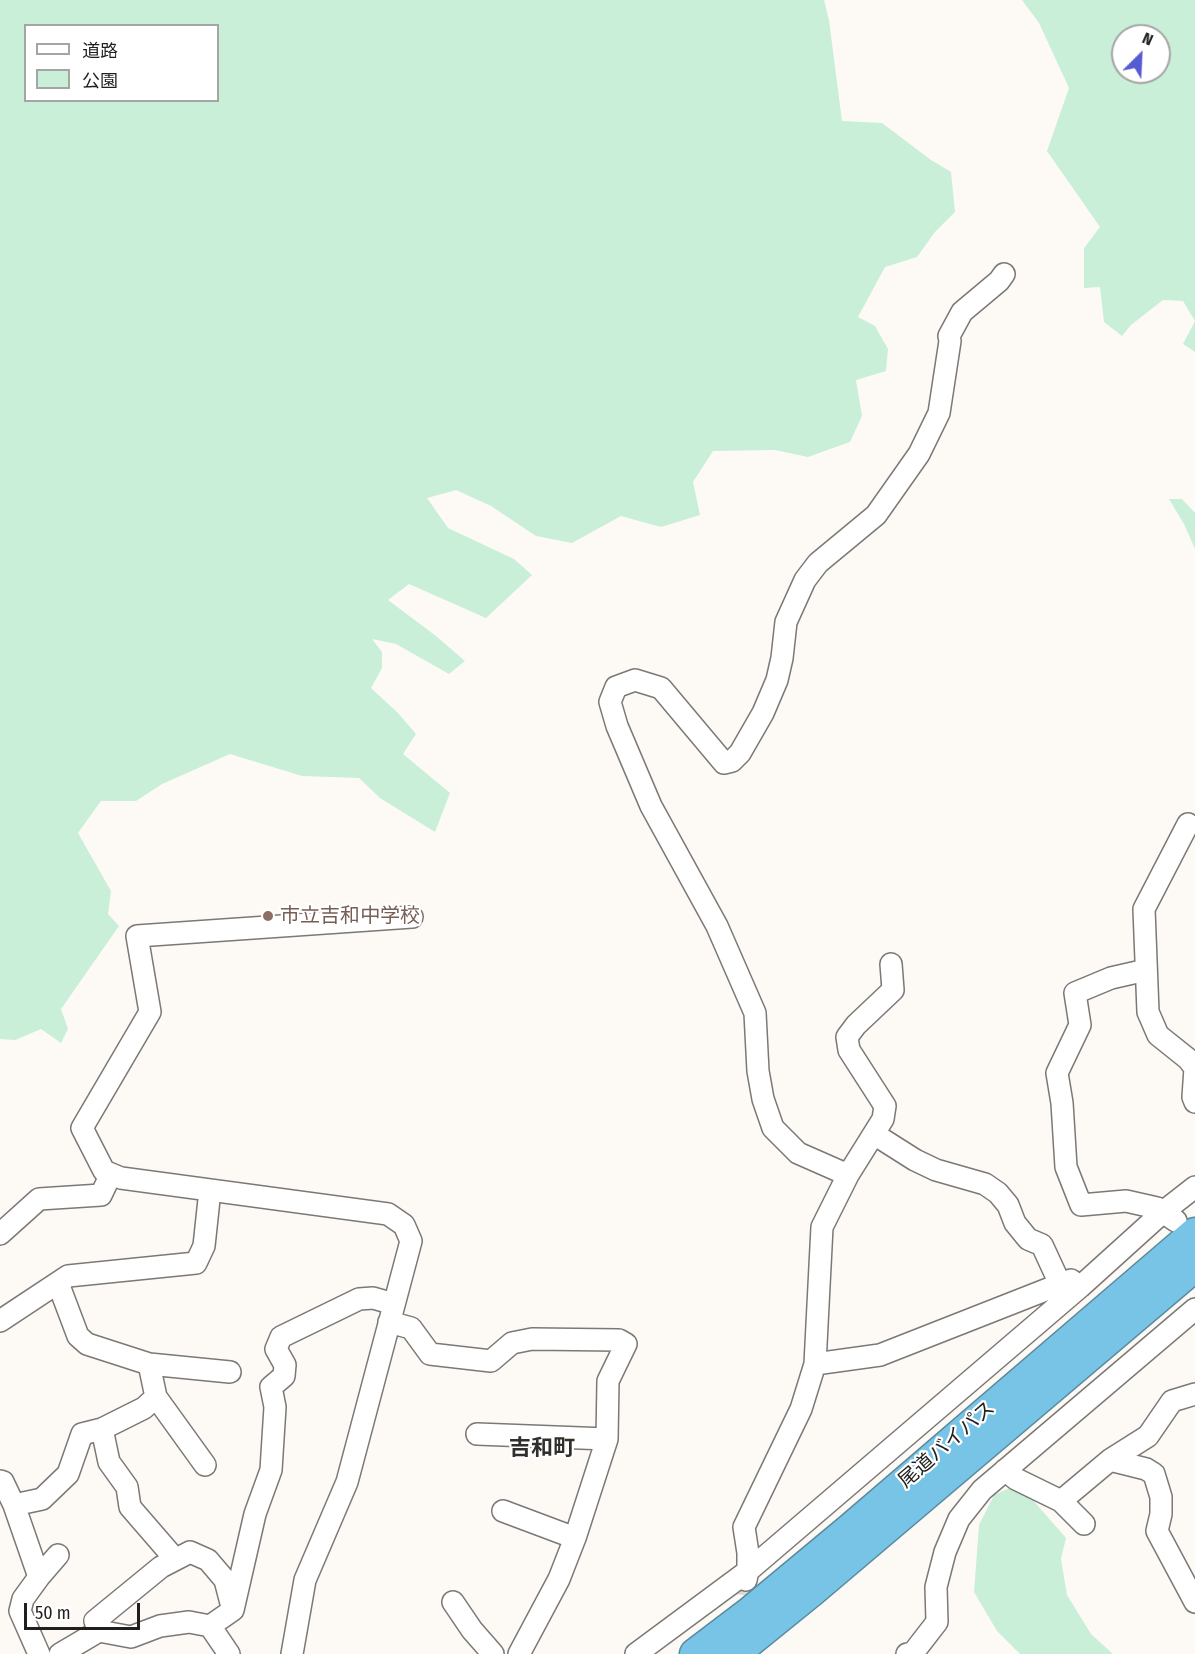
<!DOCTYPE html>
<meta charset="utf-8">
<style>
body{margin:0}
#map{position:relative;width:1195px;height:1654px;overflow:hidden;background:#fdfaf6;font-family:"Fira Sans Condensed","Noto Sans JP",sans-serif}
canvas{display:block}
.legend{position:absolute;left:24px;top:24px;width:195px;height:78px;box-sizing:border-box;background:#fff;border:2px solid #a6a5a5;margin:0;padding:8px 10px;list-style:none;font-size:18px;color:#201f1e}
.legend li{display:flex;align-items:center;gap:12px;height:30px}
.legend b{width:30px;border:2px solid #a6a5a5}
.north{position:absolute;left:1111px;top:24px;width:60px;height:60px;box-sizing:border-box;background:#fff;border:2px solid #a6a5a5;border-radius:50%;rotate:24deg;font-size:16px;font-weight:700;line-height:24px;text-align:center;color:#201f1e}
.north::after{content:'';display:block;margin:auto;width:21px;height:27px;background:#555bd2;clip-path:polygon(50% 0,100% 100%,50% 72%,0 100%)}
.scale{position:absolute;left:24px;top:1603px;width:116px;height:27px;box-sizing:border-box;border:3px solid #201f1e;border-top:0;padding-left:8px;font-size:18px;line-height:21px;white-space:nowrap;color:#201f1e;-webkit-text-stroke:4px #fff;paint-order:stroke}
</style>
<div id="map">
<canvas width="1195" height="1654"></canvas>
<ul class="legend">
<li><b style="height:8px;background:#fff"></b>道路</li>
<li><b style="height:16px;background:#c9efd8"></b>公園</li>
</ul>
<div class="north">N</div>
<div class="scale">50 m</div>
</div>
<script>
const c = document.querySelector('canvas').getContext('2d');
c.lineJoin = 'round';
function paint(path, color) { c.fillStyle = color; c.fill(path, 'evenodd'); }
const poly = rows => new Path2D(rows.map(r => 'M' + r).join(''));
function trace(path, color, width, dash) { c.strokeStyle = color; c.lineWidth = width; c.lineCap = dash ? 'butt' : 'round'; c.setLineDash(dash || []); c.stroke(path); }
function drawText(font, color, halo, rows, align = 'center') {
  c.font = font + ' "Fira Sans Condensed","Noto Sans JP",sans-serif'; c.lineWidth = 4.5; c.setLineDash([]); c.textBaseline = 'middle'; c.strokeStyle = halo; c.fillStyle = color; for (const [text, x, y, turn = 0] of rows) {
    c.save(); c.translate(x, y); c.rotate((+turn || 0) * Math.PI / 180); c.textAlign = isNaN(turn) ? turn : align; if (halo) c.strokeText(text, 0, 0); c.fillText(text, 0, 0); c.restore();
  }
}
const green = poly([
 [0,0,824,0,829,20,842,121,882,123,931,160,951,172,955,212,935,232,917,257,885,267,858,317,875,326,888,349,886,371,856,380,862,416,850,442,808,457,775,450,713,451,693,482,700,515,661,527,621,516,572,543,536,536,491,506,456,490,427,498,448,528,514,559,532,575,486,618,409,584,388,600,436,636,465,661,449,674,396,644,372,639,382,652,382,668,371,688,398,713,416,734,403,754,450,793,435,832,380,798,359,778,302,776,230,754,162,784,136,801,101,801,78,833,111,891,108,914,119,926,61,1009,68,1029,61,1043,41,1029,15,1040,0,1039],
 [26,26,218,26,218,100,26,100],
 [1022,0,1195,0,1195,352,1183,344,1195,321,1183,301,1163,300,1131,325,1122,336,1104,322,1100,287,1084,288,1084,248,1100,227,1047,151,1069,88,1039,23],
 [1123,36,1159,36,1159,72,1123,72],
 [1169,499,1182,499,1195,513,1195,549,1184,524],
 [1019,1484,1066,1538,1061,1559,1067,1595,1091,1634,1113,1654,1020,1654,997,1631,974,1592,979,1525,994,1495]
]);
const minorTunnel = poly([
 [741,1626,745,1586]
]);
const minor = poly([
 [1188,824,1144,909,1148,1012,1158,1035,1188,1059,1195,1068,1193,1097,1195,1102],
 [1146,970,1111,978,1075,993,1080,1025,1057,1073,1062,1103,1066,1167,1081,1205,1126,1201,1157,1208,1176,1221],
 [874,1134,915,1160,936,1170,985,1184,998,1193,1008,1205,1015,1223,1028,1239,1042,1245,1060,1284],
 [848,1175,798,1153,773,1128,763,1099,758,1071,755,1013,717,926,651,806,617,726,610,702,616,687,635,680,661,688,724,763,732,761,740,753,763,713,777,680,782,658,786,622,805,580,818,563,876,515,919,454,939,413,950,341,949,336,962,312,999,281,1004,274],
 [0,1234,39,1199,101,1195,111,1174],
 [0,1321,68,1276,196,1263,204,1246,210,1190],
 [389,1322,411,1328,430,1354,491,1361,512,1343,532,1339,619,1340,626,1344,608,1381,607,1439,575,1538,559,1579,519,1654],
 [149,1364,230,1372],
 [815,1364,880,1355,1071,1280,1080,1287],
 [156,1397,205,1465],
 [102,1429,109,1462,127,1487,130,1507,175,1559],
 [477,1434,607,1439],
 [1110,1460,1146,1469,1154,1474,1161,1497,1161,1514,1157,1531,1195,1602],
 [1005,1470,1016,1479,1061,1501,1084,1524],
 [0,1481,3,1482,14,1505,39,1577],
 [1061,1501,1110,1460,1148,1436,1172,1401,1195,1394],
 [14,1505,42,1499,68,1474,82,1434,102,1429,144,1408,156,1397,149,1364,87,1344,78,1336,58,1283],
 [503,1511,575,1538],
 [746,1580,748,1571,748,1553,744,1527,801,1409,815,1364,822,1227,848,1175,883,1119,885,1106,849,1050,847,1037,856,1025,893,990,891,964],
 [453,1602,472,1630,493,1654],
 [210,1626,229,1654],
 [99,1631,95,1621,161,1567,190,1552,208,1560,225,1580,232,1607],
 [39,1654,20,1611,23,1599,39,1577,58,1555],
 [60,1654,99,1631,131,1637,160,1626,189,1622,210,1626,233,1610,255,1514,271,1470,275,1407,271,1387,284,1376,285,1365,276,1349,281,1337,359,1299,373,1298,394,1304],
 [292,1654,305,1580,347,1482,411,1241,404,1225,388,1214,121,1178,104,1171,82,1128,150,1012,137,936,412,917],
 [636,1654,748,1571,1080,1287,1163,1212,1195,1187],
 [907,1654,913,1653,937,1622,936,1587,945,1552,959,1519,982,1490,1195,1309]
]);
const highway = poly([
 [695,1654,749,1613,850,1529,1195,1233],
 [734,1654,813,1590,1195,1266]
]);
const markers = [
 [268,916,6,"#8d6e63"]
];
const educationNames = [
 ["市立吉和中学校",280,916]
];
const streetNames = [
 ["尾道バイパス",947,1445,-41]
];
const quarterNames = [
 ["吉和町",542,1449]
];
paint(green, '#c9efd8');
trace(minorTunnel, '#dcd9d6', 21, [21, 10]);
trace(minor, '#7b7875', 24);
trace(highway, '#598aa0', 33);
trace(minor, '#fff', 21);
trace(highway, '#77c4e6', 30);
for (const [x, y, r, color] of markers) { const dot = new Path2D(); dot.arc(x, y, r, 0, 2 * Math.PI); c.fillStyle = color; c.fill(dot); trace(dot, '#fff', 2); }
drawText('20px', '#785e54', '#fff', educationNames, 'left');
drawText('20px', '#201f1e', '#fff', streetNames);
drawText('bold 22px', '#312e2c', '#fff', quarterNames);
</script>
